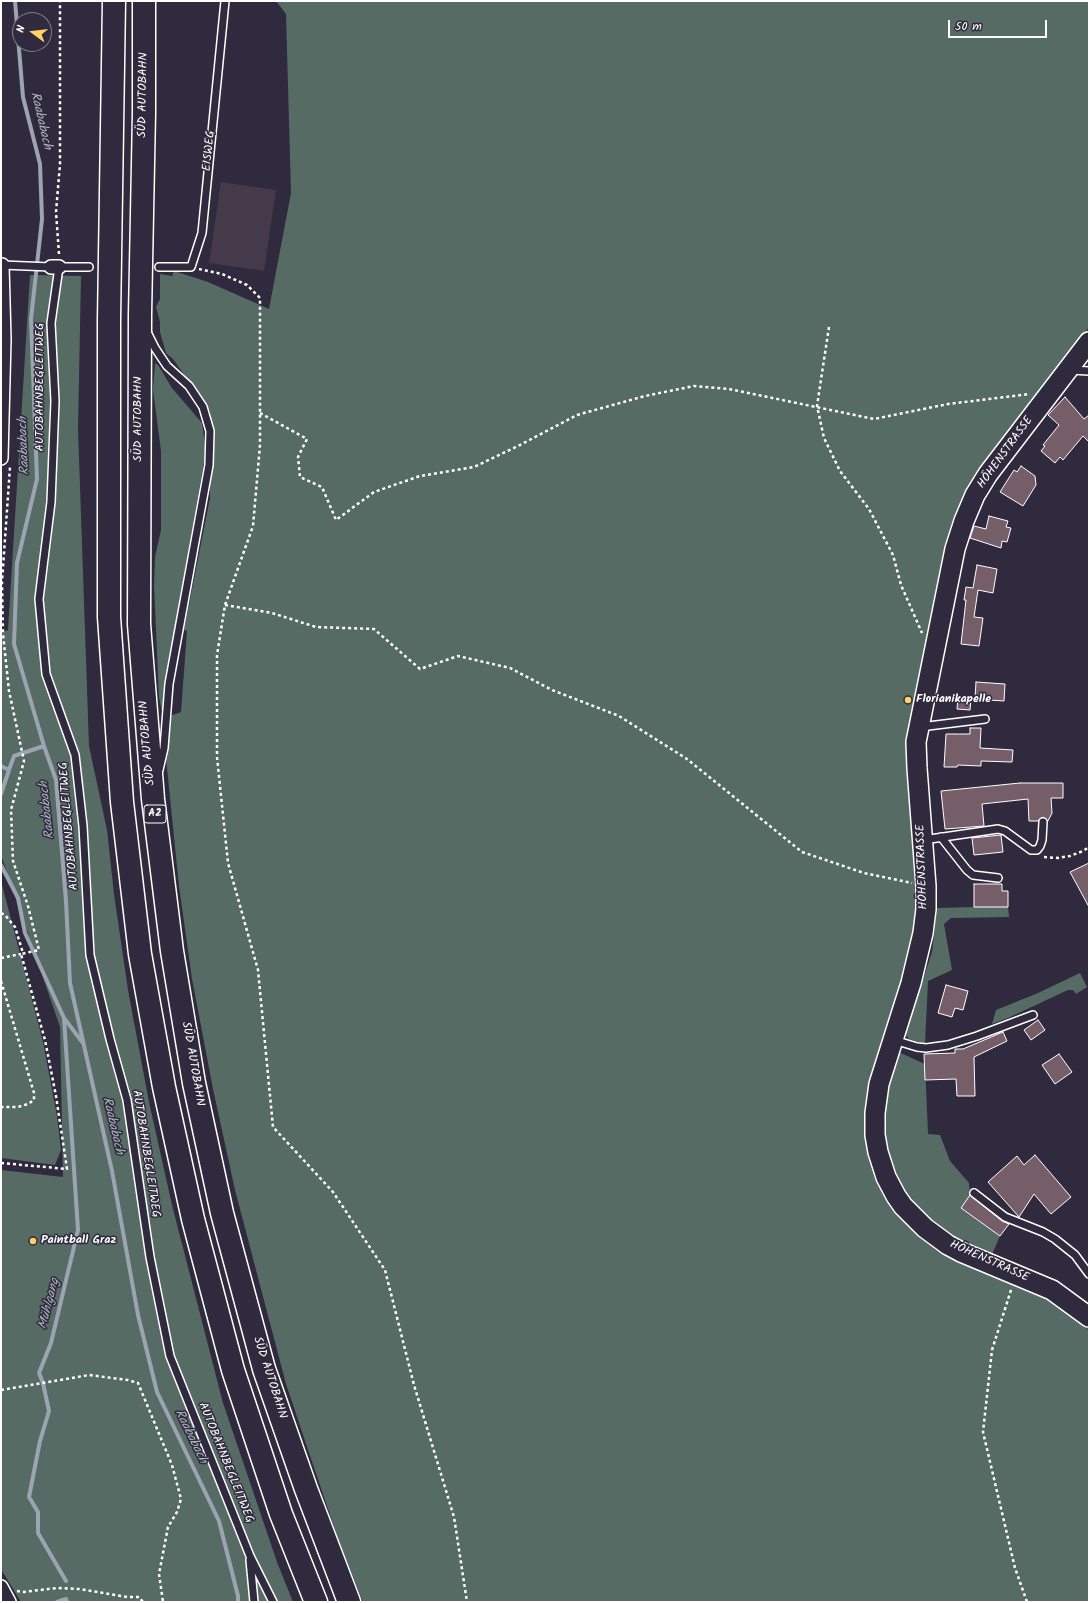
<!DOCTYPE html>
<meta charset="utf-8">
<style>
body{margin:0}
#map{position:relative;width:1090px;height:1603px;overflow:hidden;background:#2f2a3d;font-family:Kalam,sans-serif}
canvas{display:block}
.frame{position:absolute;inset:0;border:2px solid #fff;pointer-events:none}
.north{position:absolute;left:12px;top:12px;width:40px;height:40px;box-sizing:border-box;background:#2f2a3d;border:1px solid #827f8b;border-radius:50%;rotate:285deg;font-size:11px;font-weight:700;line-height:16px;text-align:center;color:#fff}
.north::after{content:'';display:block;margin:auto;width:14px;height:18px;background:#ffd166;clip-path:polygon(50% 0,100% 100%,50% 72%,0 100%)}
.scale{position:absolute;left:948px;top:20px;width:99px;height:18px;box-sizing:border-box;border:2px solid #fff;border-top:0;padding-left:5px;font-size:12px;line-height:14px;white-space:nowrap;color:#fff;-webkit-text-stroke:3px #2f2a3d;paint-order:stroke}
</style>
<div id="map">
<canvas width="1090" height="1603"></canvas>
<div class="frame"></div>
<div class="north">N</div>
<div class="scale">50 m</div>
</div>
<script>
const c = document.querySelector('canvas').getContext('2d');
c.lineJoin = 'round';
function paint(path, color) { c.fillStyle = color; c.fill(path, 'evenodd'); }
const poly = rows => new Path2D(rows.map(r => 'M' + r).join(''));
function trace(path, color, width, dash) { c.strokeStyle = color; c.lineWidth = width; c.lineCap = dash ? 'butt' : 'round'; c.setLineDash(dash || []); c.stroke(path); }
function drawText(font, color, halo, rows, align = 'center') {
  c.font = font + ' Kalam,sans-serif'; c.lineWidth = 3; c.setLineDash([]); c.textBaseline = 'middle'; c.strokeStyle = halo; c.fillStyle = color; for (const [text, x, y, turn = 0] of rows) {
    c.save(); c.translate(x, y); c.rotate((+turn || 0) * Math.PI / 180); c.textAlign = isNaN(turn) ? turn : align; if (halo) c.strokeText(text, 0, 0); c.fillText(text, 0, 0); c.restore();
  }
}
const built = poly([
 [221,182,276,190,264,271,209,263]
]);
const green = poly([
 [276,1,1089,1,1089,327,1034,408,989,466,934,614,916,689,914,705,924,907,876,1072,888,1196,1033,1288,1085,1325,1089,1331,1089,1602,363,1602,338,1539,286,1384,235,1190,213,1089,192,979,179,886,162,719,181,712,187,631,184,630,210,498,210,411,173,359,166,353,160,332,160,322,156,307,160,299,160,274,172,276,174,271,208,282,269,309,291,193,286,14],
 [30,275,81,276,78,429,89,746,107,830,114,894,128,990,149,1102,172,1205,223,1403,277,1562,293,1602,21,1602,1,1569,1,1170,63,1177,60,1027,1,855,1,633,8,630],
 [155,363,158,365,172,388,202,423,206,451,169,661,162,712,159,697,154,586,155,557,161,530,161,451,153,390],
 [1,881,43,1042,57,1116,61,1150,55,1165,1,1158],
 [974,907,1008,907,1009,917,951,918,944,924,952,970,928,981,925,1044,909,1039,904,1033,905,1028,919,992,932,952,937,908],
 [1080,973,1087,987,1076,994,1073,990,1068,990,1008,1018,992,1024,996,1010,1038,993],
 [896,1051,925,1064,928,1134,940,1135,950,1161,969,1183,970,1195,961,1208,1000,1236,990,1259,966,1250,905,1199,884,1149,884,1098]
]);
const stream = poly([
 [15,1,23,97,40,164,42,219,31,319,37,479,17,563,14,644,44,746,56,780,66,901,70,983,112,1171,138,1315,157,1392,219,1521,238,1596,238,1602],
 [1,766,9,770,14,756,44,746],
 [1,794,9,770],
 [1,865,18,898,25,933,64,1018,83,1043],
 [64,1018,78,1230,51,1343,39,1373,43,1383,49,1411,40,1441,29,1497,38,1512,38,1533,66,1581],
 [57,1602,66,1599,67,1602]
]);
const building = poly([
 [1065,397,1084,419,1089,415,1089,442,1083,436,1063,460,1060,457,1055,463,1041,451,1045,446,1043,445,1059,425,1048,415,1065,397],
 [1021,466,1035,476,1036,485,1023,506,1000,492,1014,470,1017,472,1021,466],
 [989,516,1008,521,1006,527,1011,528,1007,542,1002,541,1001,548,970,538,974,526,986,529,989,516],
 [977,565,997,569,993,593,978,590,974,617,983,618,979,646,961,644,966,600,964,600,966,587,973,588,977,565],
 [976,682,1005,684,1004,701,975,699,976,682],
 [958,697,971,698,970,710,957,709,958,697],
 [970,728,981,728,980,748,1013,750,1012,762,981,761,981,766,958,765,957,767,944,767,946,734,970,734,970,728],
 [1020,783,1063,783,1063,798,1051,798,1052,813,1048,821,1043,817,1038,821,1029,821,1028,799,982,804,984,826,945,829,941,791,1020,783],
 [1001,835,1003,852,974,855,972,838,1001,835],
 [1089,863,1089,907,1070,872,1089,863],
 [974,884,1002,884,1002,891,1008,891,1008,907,974,907,974,884],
 [946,985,968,991,963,1010,955,1008,952,1017,938,1013,946,985],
 [1038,1020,1045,1030,1031,1040,1024,1030,1038,1020],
 [1003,1032,1007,1041,974,1057,975,1096,957,1096,956,1079,925,1080,924,1054,955,1053,955,1049,963,1049,1003,1032],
 [1059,1054,1072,1072,1055,1084,1042,1065,1059,1054],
 [1035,1155,1071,1197,1051,1214,1034,1194,1019,1217,988,1182,1017,1156,1024,1165,1035,1155],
 [970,1195,1002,1221,1009,1224,1000,1236,961,1208,970,1195]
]);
const path = poly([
 [59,254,56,212,60,164,60,1],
 [199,269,222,274,247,285,260,298,260,445,253,526,225,605,217,655,217,757,228,863,258,970,273,1127,333,1192,385,1270,414,1385,454,1517,467,1602],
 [829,327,817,406,824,438,840,471,869,509,893,555,901,585,922,633],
 [260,413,307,439,298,457,300,477,322,487,336,520,374,492,420,476,474,467,520,445,577,415,645,396,694,386,729,389,874,419,948,404,1030,394],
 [225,605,272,613,316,627,374,629,420,669,458,656,510,668,552,690,619,716,687,759,802,852,864,873,912,883],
 [1044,857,1058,858,1070,856,1083,851,1089,847],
 [1,913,5,915,15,927,23,953],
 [1,958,21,954],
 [1,981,34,1093,34,1100,28,1104,18,1107,1,1107],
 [1,1163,67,1169,56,1096,45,1040,21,954,39,950,28,906,13,861,11,810,24,761,9,691,3,634,2,582,10,467],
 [1011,1290,992,1350,983,1432,1015,1568,1027,1602],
 [1,1390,89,1375,128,1380,138,1383,172,1465,181,1499,177,1512,168,1527,159,1574,163,1602],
 [17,1591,23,1592,57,1588,79,1589,127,1597,139,1597,143,1602]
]);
const lane = poly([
 [2,265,51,267],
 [89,267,59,267,51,323,55,401,51,502,39,599,46,674,75,755,83,826,90,955,110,1039,127,1100,150,1257,170,1356,250,1556,273,1602],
 [159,267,191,267,202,233,225,1],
 [147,332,155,348,167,366,189,386,203,407,210,431,209,465,169,684,164,748,159,770],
 [1071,370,1089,371],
 [920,727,985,719],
 [941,837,967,870,973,875,998,878],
 [923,840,998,829,1005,831,1031,850,1037,850,1040,846,1042,840,1043,822],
 [894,1040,917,1047,926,1048,948,1045,977,1036,1033,1015],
 [974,1193,1005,1217,1043,1232,1055,1239,1075,1255,1089,1274],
 [250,1560,254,1602]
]);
const street = poly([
 [1,265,2,265,4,339,1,458],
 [51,267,59,267],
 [1,1587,9,1602]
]);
const secondary = poly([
 [1089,342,988,474,975,495,964,521,955,549,916,742,917,768,926,886,926,909,923,933,911,983,879,1084,875,1113,875,1135,878,1152,886,1177,896,1196,903,1206,925,1228,948,1245,961,1252,1052,1290,1089,1317]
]);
const highway = poly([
 [114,1,109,320,109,617,122,802,140,954,164,1087,193,1219,233,1370,281,1514,316,1602],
 [144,1,144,113,140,315,139,624,153,799,172,951,194,1083,222,1213,264,1369,306,1489,349,1602]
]);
const markers = [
 [908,700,4,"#ffd166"],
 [33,1241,4,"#ffd166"]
];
const shields = [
 [155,814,22]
];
const shieldNames = [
 ["A2",155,814]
];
const streetNames = [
 ["SÜD AUTOBAHN",144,95,-89],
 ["EISWEG",210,151,-84],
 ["AUTOBAHNBEGLEITWEG",41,387,-90],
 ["SÜD AUTOBAHN",139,419,-90],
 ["HÖHENSTRASSE",1006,453,-54],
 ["SÜD AUTOBAHN",148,743,-95],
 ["AUTOBAHNBEGLEITWEG",70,826,-95],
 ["HÖHENSTRASSE",923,867,-92],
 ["SÜD AUTOBAHN",192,1064,80],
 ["AUTOBAHNBEGLEITWEG",145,1154,81],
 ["HÖHENSTRASSE",989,1262,24],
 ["SÜD AUTOBAHN",269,1378,72],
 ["AUTOBAHNBEGLEITWEG",225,1463,68]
];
const poiNames = [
 ["Florianikapelle",916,700],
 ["Paintball Graz",41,1241]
];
const waterNames = [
 ["Raababach",40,121,77],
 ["Raababach",25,446,-92],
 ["Raababach",48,810,-96],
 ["Raababach",112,1126,77],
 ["Mühlgang",50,1304,-76],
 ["Raababach",190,1437,64]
];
paint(built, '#443a4a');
paint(green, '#576b65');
trace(stream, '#9ca4b2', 4);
paint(building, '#765e69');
trace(building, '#fff', 1);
trace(lane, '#fff', 10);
trace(street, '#fff', 16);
trace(secondary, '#fff', 22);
trace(highway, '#fff', 25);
trace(path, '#fff', 2.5, [3, 3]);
trace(lane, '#2f2a3d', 7);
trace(street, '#2f2a3d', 13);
trace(secondary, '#2f2a3d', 19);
trace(highway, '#2f2a3d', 22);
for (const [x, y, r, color] of markers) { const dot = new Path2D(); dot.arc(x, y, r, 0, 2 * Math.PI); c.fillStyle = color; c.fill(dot); trace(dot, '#2f2a3d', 1.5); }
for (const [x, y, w] of shields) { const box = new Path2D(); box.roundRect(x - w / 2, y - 9, w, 18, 3); c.fillStyle = '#2f2a3d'; c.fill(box); trace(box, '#fff', 1); }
drawText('bold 11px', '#fff', null, shieldNames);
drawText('12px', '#fff', '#2f2a3d', streetNames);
drawText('bold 12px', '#fff', '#2f2a3d', poiNames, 'left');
drawText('italic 13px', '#acb3be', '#2f2a3d', waterNames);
</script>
